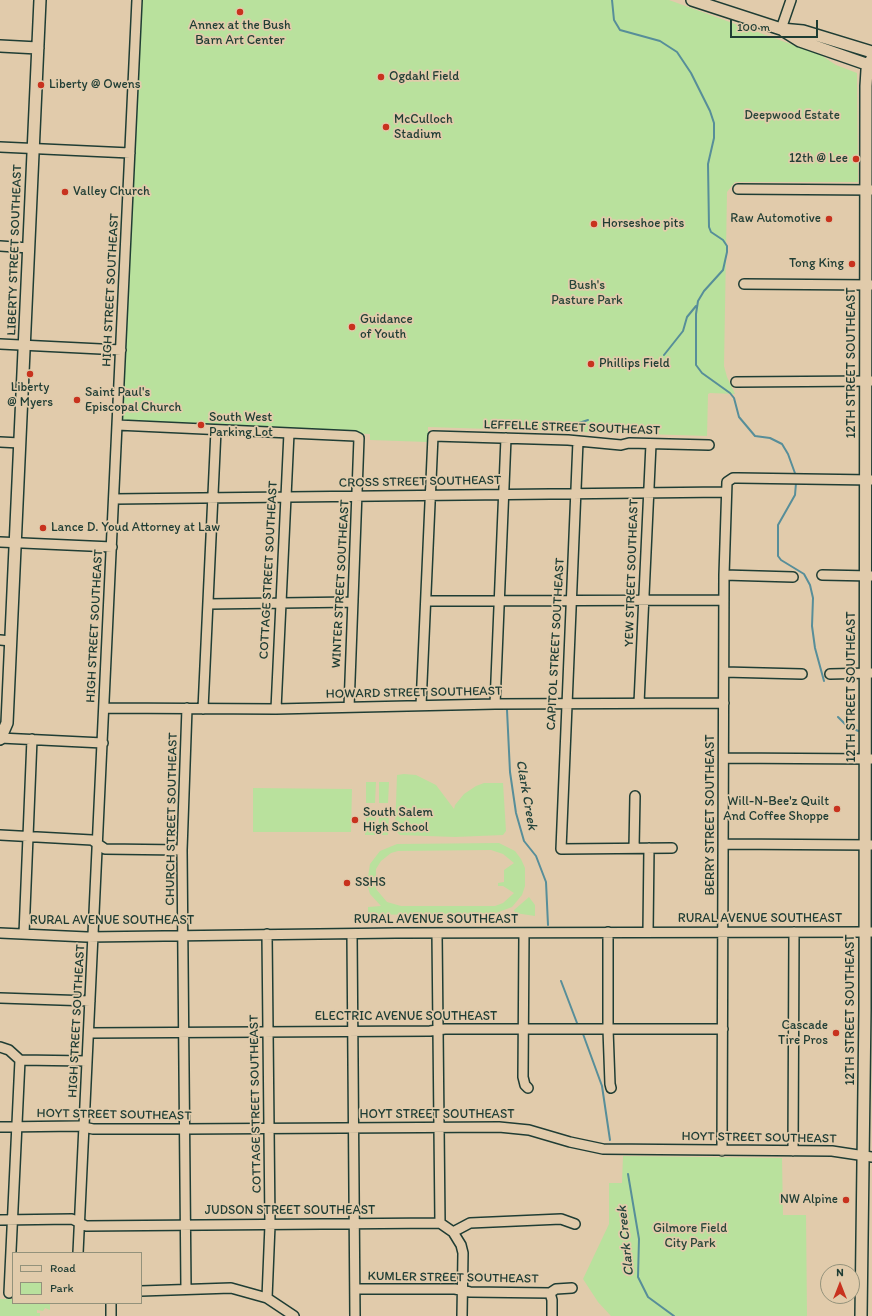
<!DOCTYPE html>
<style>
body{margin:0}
#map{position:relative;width:872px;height:1316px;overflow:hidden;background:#e1cbab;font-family:Itim,sans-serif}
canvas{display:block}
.legend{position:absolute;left:12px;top:1252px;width:130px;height:52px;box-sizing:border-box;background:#e1cbab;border:1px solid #93927b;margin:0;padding:5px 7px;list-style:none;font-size:12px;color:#1f3d34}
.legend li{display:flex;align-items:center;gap:8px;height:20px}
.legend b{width:20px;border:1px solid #93927b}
.north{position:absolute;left:820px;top:1264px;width:40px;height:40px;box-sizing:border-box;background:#e1cbab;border:1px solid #93927b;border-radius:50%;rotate:0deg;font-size:11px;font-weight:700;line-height:16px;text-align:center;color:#1f3d34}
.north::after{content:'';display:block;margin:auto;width:14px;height:18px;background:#c8321e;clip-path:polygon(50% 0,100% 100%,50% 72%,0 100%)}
.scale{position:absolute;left:730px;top:20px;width:88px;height:18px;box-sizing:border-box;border:2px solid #1f3d34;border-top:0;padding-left:5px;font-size:12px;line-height:14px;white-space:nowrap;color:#1f3d34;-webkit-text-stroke:3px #e1cbab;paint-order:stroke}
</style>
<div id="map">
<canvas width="872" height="1316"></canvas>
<ul class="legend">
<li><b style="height:5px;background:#e1cbab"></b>Road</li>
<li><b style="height:11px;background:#b9e19d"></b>Park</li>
</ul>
<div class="north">N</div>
<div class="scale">100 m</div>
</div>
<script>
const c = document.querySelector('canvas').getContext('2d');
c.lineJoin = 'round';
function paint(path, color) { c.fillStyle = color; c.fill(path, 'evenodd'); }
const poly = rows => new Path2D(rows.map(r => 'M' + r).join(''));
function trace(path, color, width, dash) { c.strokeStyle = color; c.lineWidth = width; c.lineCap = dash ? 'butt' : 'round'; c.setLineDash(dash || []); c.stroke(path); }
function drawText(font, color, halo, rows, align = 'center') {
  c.font = font + ' Itim,sans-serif'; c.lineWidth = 3.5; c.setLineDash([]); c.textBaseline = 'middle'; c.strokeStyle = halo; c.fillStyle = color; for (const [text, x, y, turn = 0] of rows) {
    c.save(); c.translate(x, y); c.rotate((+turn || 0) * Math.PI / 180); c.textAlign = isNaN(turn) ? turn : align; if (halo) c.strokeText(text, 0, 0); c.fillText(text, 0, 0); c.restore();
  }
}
const green = poly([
 [140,0,669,0,821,55,836,65,857,73,858,182,735,182,727,192,724,366,727,377,735,394,710,393,708,394,707,436,428,427,428,442,370,440,370,434,127,423,122,420,121,417],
 [404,774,416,775,436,785,454,809,455,805,464,794,476,786,484,783,503,783,506,831,503,835,455,837,400,835,395,830,397,775],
 [366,782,376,782,375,803,366,803],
 [379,782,389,782,388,803,379,803],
 [253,788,352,789,351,832,253,832],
 [366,814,376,814,375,835,365,835],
 [379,814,389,814,388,835,378,835],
 [499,843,515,851,521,859,525,868,525,886,522,895,512,907,496,913,368,915,368,907,381,906,370,894,367,884,370,864,380,851,397,844],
 [491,850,503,854,514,863,504,870,504,882,498,883,498,886,503,886,514,893,503,903,495,906,401,906,387,902,376,889,376,869,381,861,391,853,398,851],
 [529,897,535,905,535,916,515,913,514,910],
 [623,1156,782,1158,783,1215,806,1215,807,1316,611,1316,598,1302,583,1279,609,1224,609,1183,622,1183],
 [0,1299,13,1299,13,1303,50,1303,50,1310,45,1308,43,1311,37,1310,37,1313,40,1313,40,1316,0,1316]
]);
const stream = poly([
 [612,0,614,20,620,30,660,41,677,52,691,73,710,111,714,123,714,138,708,164,709,227,711,232,723,240,727,246,727,252,723,270,704,291,698,301,696,314,696,365,702,373,730,393,734,398,739,417,755,436,770,438,782,444,788,454,796,476],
 [664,355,683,331,687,317,696,306],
 [575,430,579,423,588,420],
 [796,483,795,495,778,525,778,556,781,560,804,574,810,585,813,598,812,626,815,648,824,681],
 [507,710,510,772,516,813,524,841,536,856,546,882,548,925],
 [838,717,848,727,861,732],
 [561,981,577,1023],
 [583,1034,602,1086,610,1140],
 [628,1174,639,1239,638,1277,648,1297,674,1316]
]);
const minor = poly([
 [781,29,791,0],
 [0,147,130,153],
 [738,189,872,190],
 [0,246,29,248],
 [744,284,872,285],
 [0,344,121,350],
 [736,382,872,381],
 [117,425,355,436,359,438,349,707],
 [578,441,561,849,672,848],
 [0,442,20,443],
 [114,499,725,492],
 [0,542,112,547],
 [724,575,793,577],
 [822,575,872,576],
 [426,601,724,600],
 [209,604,353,602],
 [0,640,11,641],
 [724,672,802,674],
 [830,674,872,673],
 [639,703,651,444],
 [495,704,506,438],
 [421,705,433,436,568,440,621,445,629,443,709,445],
 [105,708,276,709,495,704,724,703],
 [203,709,216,430],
 [276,709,289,433],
 [0,738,103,743],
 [724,758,872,759],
 [0,835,92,840,105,849,182,850],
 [724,844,872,845],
 [634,848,635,796],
 [608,932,608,1029,610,1084,611,1088],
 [648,932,649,848],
 [0,933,87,937,396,933,872,932],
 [437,933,440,1223],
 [524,933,523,1077,525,1085,528,1088],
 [24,934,32,739],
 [267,934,270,1225,267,1298],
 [352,934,355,1316],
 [0,998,90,1001],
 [89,1033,430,1031,445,1029,723,1029],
 [0,1047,9,1050,20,1060,87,1061],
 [0,1127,79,1126,93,1129,184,1129,499,1127,529,1130,570,1142,603,1149,832,1151,872,1157],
 [722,1151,724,575,727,482,733,478,738,478,872,480],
 [793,1151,794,932],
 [0,1220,72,1219,86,1226,440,1223,453,1232,461,1245,463,1253,462,1316],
 [453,1232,470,1223,561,1219,575,1224],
 [78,1253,137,0],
 [186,1289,182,850,187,708],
 [355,1289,455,1289,470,1292,550,1293,556,1289,572,1288],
 [141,1291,231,1288,267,1298,294,1316],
 [9,1293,20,1060],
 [550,1293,552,1300,552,1316],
 [111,1316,111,1303]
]);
const major = poly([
 [692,0,781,29,803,31,872,52],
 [784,31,800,41,872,66],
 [0,46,38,48],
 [0,739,7,723,40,0],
 [861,1316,865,1009,866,86,867,70,872,58]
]);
const markers = [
 [240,12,4,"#c8321e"],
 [381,77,4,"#c8321e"],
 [41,85,4,"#c8321e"],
 [386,127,4,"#c8321e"],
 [856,159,4,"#c8321e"],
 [65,192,4,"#c8321e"],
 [829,219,4,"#c8321e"],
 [594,224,4,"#c8321e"],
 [852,264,4,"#c8321e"],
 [352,327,4,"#c8321e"],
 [591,364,4,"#c8321e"],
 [30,374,4,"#c8321e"],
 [77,400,4,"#c8321e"],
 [201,425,4,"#c8321e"],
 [43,528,4,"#c8321e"],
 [837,809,4,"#c8321e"],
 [355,820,4,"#c8321e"],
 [347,883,4,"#c8321e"],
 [836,1033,4,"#c8321e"],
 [846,1200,4,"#c8321e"]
];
const poiNames = [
 ["Annex at the Bush",240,26,"center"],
 ["Barn Art Center",240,41,"center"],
 ["Ogdahl Field",389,77],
 ["Liberty @ Owens",49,85],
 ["McCulloch",394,120],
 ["Stadium",394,135],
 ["12th @ Lee",848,159,"right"],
 ["Valley Church",73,192],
 ["Raw Automotive",821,219,"right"],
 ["Horseshoe pits",602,224],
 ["Tong King",844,264,"right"],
 ["Guidance",360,320],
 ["of Youth",360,335],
 ["Phillips Field",599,364],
 ["Liberty",30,388,"center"],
 ["@ Myers",30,403,"center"],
 ["Saint Paul's",85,393],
 ["Episcopal Church",85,408],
 ["South West",209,418],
 ["Parking Lot",209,433],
 ["Lance D. Youd Attorney at Law",51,528],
 ["Will-N-Bee'z Quilt",829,802,"right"],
 ["And Coffee Shoppe",829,817,"right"],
 ["South Salem",363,813],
 ["High School",363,828],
 ["SSHS",355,883],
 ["Cascade",828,1026,"right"],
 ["Tire Pros",828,1041,"right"],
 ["NW Alpine",838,1200,"right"]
];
const parkNames = [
 ["Deepwood Estate",792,116],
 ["Bush's",587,286],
 ["Pasture Park",587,301],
 ["Gilmore Field",690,1229],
 ["City Park",690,1244]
];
const streetNames = [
 ["LIBERTY STREET SOUTHEAST",15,250,-88],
 ["HIGH STREET SOUTHEAST",111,290,-87],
 ["12TH STREET SOUTHEAST",852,363,-90],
 ["LEFFELLE STREET SOUTHEAST",572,428,2],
 ["CROSS STREET SOUTHEAST",420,482,-1],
 ["COTTAGE STREET SOUTHEAST",269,570,-87],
 ["YEW STREET SOUTHEAST",632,573,-88],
 ["WINTER STREET SOUTHEAST",341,584,-87],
 ["HIGH STREET SOUTHEAST",95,626,-87],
 ["CAPITOL STREET SOUTHEAST",556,644,-87],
 ["12TH STREET SOUTHEAST",852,687,-90],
 ["HOWARD STREET SOUTHEAST",414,693,-1],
 ["BERRY STREET SOUTHEAST",711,815,-90],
 ["CHURCH STREET SOUTHEAST",172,819,-89],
 ["RURAL AVENUE SOUTHEAST",760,919],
 ["RURAL AVENUE SOUTHEAST",436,920],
 ["RURAL AVENUE SOUTHEAST",112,921],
 ["12TH STREET SOUTHEAST",851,1010,-90],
 ["ELECTRIC AVENUE SOUTHEAST",406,1017],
 ["HIGH STREET SOUTHEAST",77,1021,-87],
 ["COTTAGE STREET SOUTHEAST",256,1104,-91],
 ["HOYT STREET SOUTHEAST",114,1115,1],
 ["HOYT STREET SOUTHEAST",437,1115],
 ["HOYT STREET SOUTHEAST",759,1138,1],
 ["JUDSON STREET SOUTHEAST",290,1211],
 ["KUMLER STREET SOUTHEAST",453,1278,1]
];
const waterNames = [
 ["Clark Creek",526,795,80],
 ["Clark Creek",626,1241,-96]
];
paint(green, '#b9e19d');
trace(stream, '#578e99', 2);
trace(minor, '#1f3d34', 12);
trace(major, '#1f3d34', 14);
trace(minor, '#e1cbab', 9);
trace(major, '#e1cbab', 11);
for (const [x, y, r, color] of markers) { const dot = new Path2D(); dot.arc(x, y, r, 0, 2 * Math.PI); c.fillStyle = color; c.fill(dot); trace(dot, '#e1cbab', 1.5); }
drawText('13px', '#1f3d34', '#e1cbab', poiNames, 'left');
drawText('13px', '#274539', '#e1cbab', parkNames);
drawText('13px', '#1f3d34', '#e1cbab', streetNames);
drawText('italic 14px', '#24443c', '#e1cbab', waterNames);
</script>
